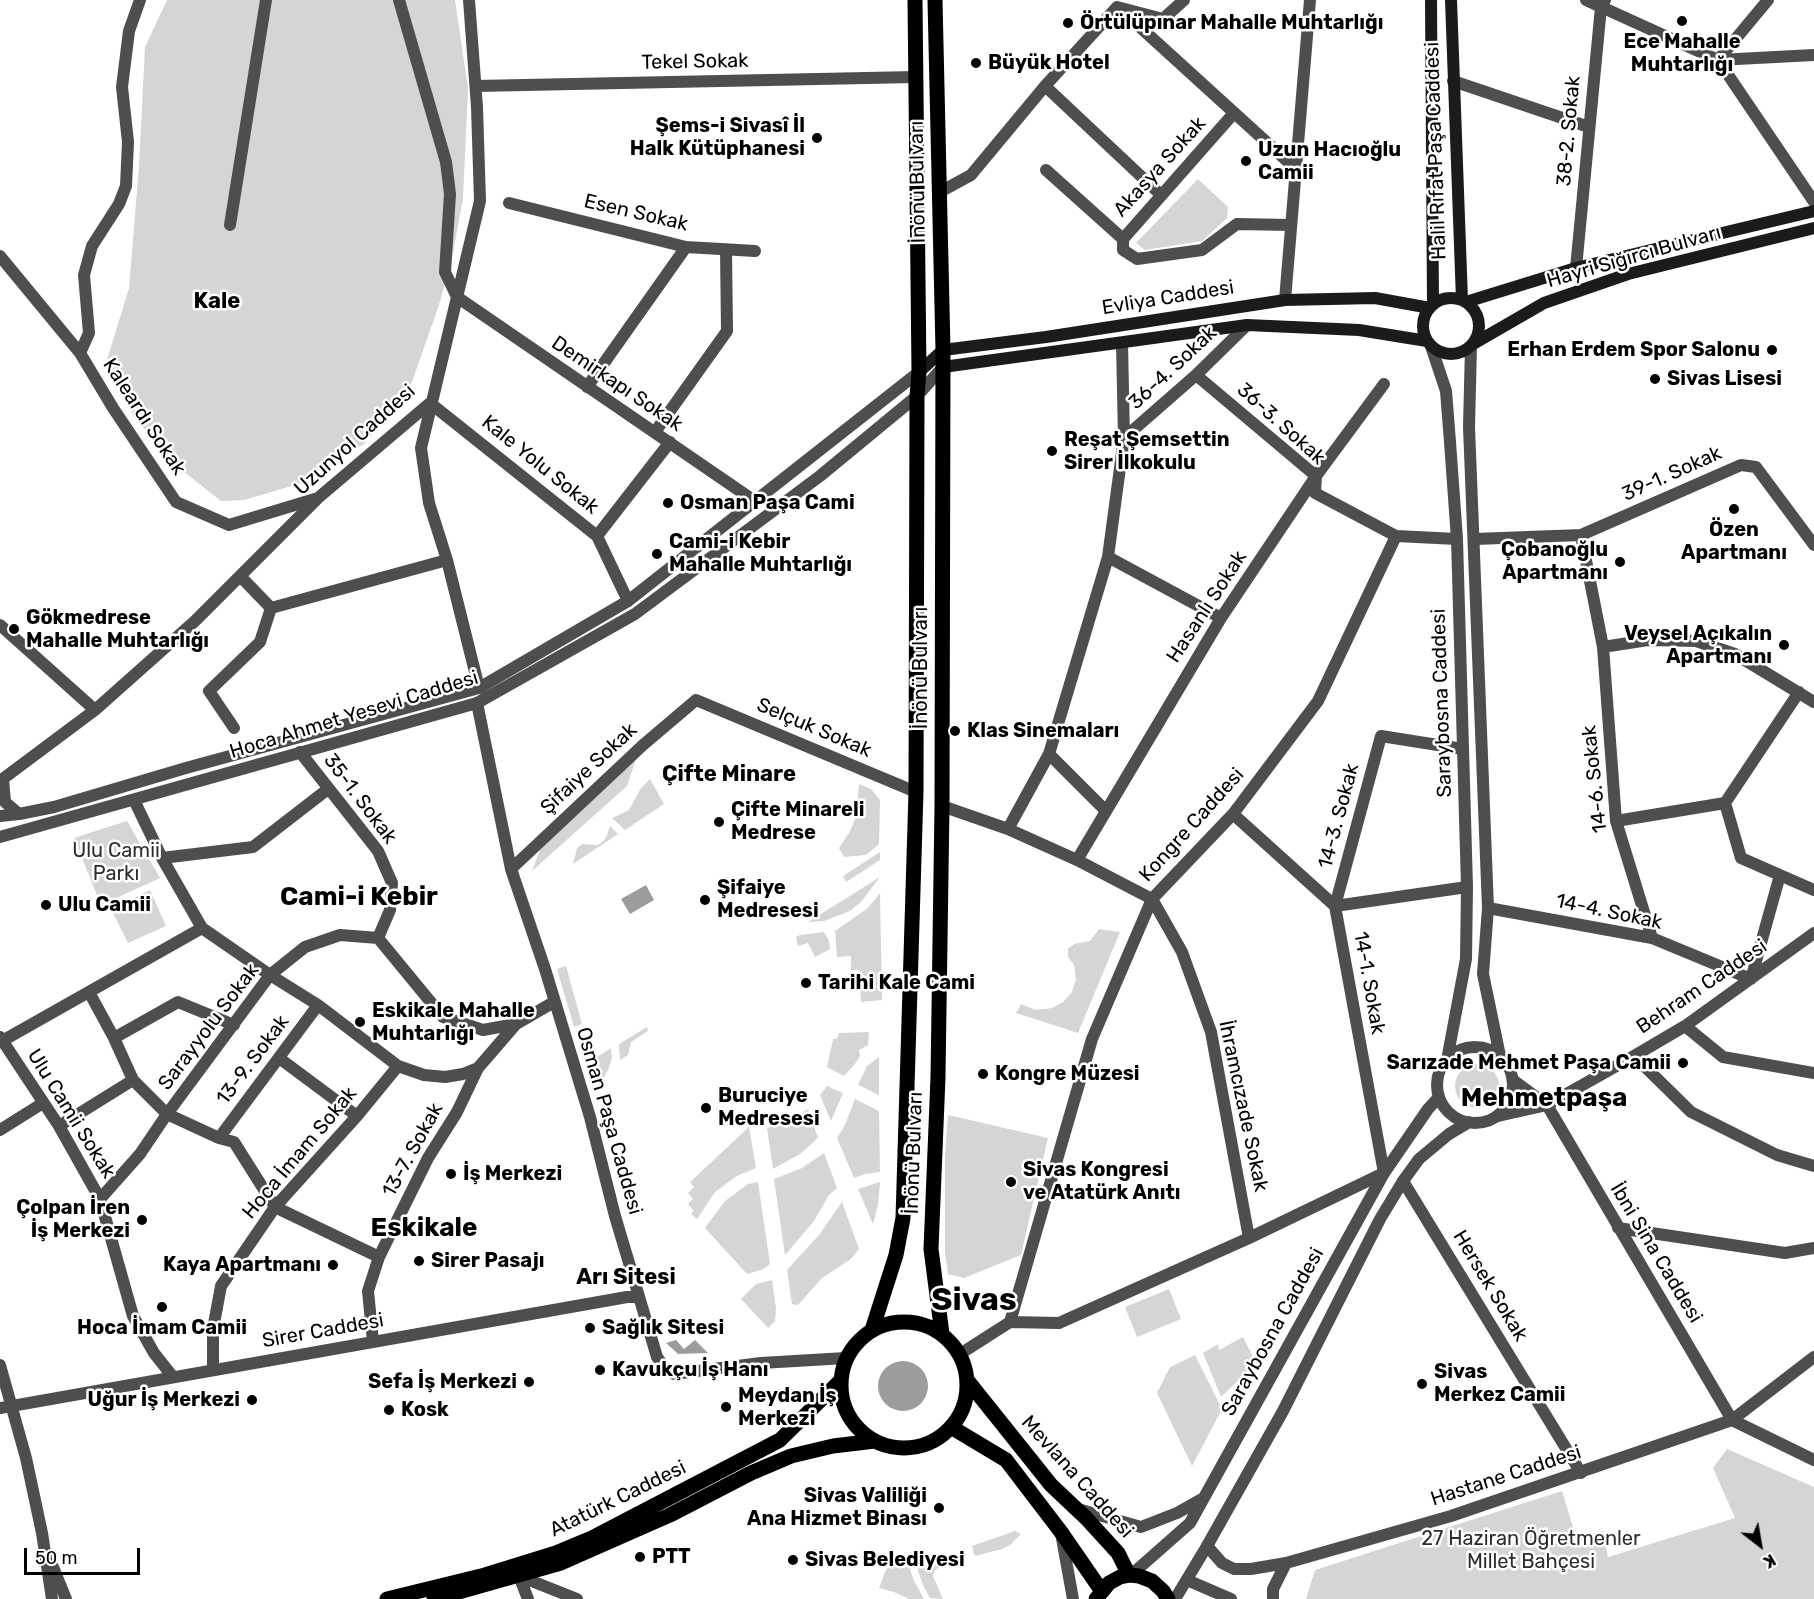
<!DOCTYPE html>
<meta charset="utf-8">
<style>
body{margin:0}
#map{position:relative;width:1814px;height:1599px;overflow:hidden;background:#fff;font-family:Rubik,sans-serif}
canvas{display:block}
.north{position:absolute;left:1730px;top:1515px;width:60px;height:60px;-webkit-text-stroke:4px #fff;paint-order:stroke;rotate:149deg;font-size:16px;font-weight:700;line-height:24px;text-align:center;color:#000}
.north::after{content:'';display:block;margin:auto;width:21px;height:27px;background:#000;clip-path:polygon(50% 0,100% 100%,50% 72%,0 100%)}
.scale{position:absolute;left:24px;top:1548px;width:116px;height:27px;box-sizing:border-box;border:3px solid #000;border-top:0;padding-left:8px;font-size:18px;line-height:21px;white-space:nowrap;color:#000;-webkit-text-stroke:4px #fff;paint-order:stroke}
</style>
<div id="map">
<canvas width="1814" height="1599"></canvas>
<div class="north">K</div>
<div class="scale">50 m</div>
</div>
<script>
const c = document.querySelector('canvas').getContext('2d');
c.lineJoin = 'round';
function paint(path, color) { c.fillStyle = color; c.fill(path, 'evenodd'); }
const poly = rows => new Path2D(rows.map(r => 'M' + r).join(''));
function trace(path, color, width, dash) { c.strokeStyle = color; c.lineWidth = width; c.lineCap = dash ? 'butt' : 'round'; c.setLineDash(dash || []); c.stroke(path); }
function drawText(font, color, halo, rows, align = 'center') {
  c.font = font + ' Rubik,sans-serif'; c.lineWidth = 5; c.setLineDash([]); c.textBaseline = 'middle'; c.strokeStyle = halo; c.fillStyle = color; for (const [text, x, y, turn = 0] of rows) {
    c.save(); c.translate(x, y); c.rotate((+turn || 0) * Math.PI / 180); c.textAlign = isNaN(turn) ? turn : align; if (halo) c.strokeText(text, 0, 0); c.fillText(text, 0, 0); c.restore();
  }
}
const green = poly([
 [167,0,455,0,468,88,463,199,452,258,439,305,408,393,364,444,302,483,244,500,221,501,178,467,134,417,107,360,129,288,139,166,145,47],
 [1198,179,1228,207,1227,218,1202,241,1145,250,1136,243],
 [636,759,627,786,532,871,541,847],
 [650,779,664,804,625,830,612,818,629,810,641,788],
 [859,784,871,789,880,800,879,844,866,855,844,857,839,848,850,831,856,817],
 [127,821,160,878,101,905,74,838],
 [610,826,618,834,573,864,577,848,582,844,597,845,601,843,606,838],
 [880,852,880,860,846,882,843,876],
 [880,877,861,902,850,911,824,921,808,922],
 [150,890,166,926,128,943,111,909],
 [880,893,882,1000,861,1002,859,970,851,970,851,956,837,957,835,931,868,908],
 [1099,929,1120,932,1078,1033,1016,1013,1021,1004,1036,1010,1052,1008,1063,1002,1072,992,1076,979,1074,965,1068,957,1068,949,1074,944,1090,941],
 [824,932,829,941,830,949,815,957,808,943,798,946,796,937,800,935],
 [566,966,582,1024,574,1027,557,969],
 [647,1027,648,1031,631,1042,628,1055,620,1060,619,1044],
 [869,1032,868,1045,859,1050,860,1056,855,1064,844,1076,827,1067,833,1039,837,1039,839,1033],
 [611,1048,612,1058,608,1070,604,1077,592,1086,586,1064],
 [879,1057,879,1095,858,1085,867,1066],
 '1455 1086a22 22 0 1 1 44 0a22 22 0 1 1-44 0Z',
 [827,1086,843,1093,831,1121,820,1095],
 [855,1099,879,1111,880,1172,865,1174,854,1178,837,1138,845,1125],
 [808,1109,818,1138,800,1154,773,1169,767,1128,790,1120],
 [948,1115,1048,1138,1021,1255,964,1278,948,1274,945,1252,945,1155],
 [749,1127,756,1168,737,1176,715,1192,697,1219,691,1214,694,1211,688,1204,693,1199,688,1193,694,1187,690,1182],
 [824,1153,837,1188,829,1195,814,1221,785,1255,774,1179,802,1168],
 [758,1182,770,1264,764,1269,747,1274,705,1228,725,1201,748,1184],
 [880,1182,878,1205,873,1224,858,1189],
 [842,1202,859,1249,851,1259,822,1278,798,1305,792,1304,787,1270,819,1235],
 [772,1280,776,1308,775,1321,768,1328,741,1299,756,1284],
 [1169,1289,1181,1319,1137,1337,1125,1307],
 [1243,1337,1256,1363,1221,1397,1203,1353,1218,1344,1219,1350],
 [1195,1355,1222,1409,1192,1466,1157,1393,1170,1367],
 [1727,1449,1814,1487,1814,1599,1306,1599,1315,1570,1562,1491,1576,1537,1603,1531,1608,1557,1735,1518,1713,1468],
 [1015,1531,1021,1534,1010,1545,1002,1549,975,1556,972,1546],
 [936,1555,942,1557,943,1565,935,1570,933,1576,943,1599,930,1598,923,1585,918,1571,917,1560],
 [904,1558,910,1558,909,1566,914,1581,924,1599,909,1599,894,1592,879,1588,885,1572,889,1566]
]);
const water = poly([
 [646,885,654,900,630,914,621,899],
 [676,1340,684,1349,695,1340,708,1353,678,1354,666,1343],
 '878 1386a25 25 0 1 1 50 0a25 25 0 1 1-50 0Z'
]);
const minor = poly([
 [140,0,129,31,122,87,128,142,126,186,119,204,92,246,84,275,89,333,80,353,113,408,176,502,229,525,318,498],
 [399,0,446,162,450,194,445,272,457,297,756,502],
 [469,0,477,107,480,201,421,448,429,503,447,560,479,688],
 [1586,0,1718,60,1814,55],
 [1768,0,1718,60,1814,202],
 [1119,8,1296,169],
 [1453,81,1589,127],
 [476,86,915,77],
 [1045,86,1161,195],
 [1234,113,1123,239,1123,250,1137,259,1202,250,1237,224,1291,225],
 [1046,170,1123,239],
 [938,193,971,175,1045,86,1117,7,1163,19,1184,0],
 [509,203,686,247,755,251],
 [230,225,266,0],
 [0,256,80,353],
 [1576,268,1601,7,1605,0],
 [1285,300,1310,0],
 [1196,375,1316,476,1315,493,1396,536],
 [587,387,686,247],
 [430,403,597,536,628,601],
 [655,432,727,331,726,250],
 [1124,438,1196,375,1247,325],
 [1581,535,1741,465,1756,467,1814,545],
 [597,536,670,442],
 [1475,539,1581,535,1603,647,1648,640,1696,641,1735,654,1814,702],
 [1108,557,1221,618],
 [240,576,271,608,447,560],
 [0,625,95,710],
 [1603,647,1616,821,1652,938],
 [1799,692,1725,803,1741,858,1814,890],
 [477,703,511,869,545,969,590,1117,615,1216,657,1357,665,1368,674,1374,761,1363,846,1358],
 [234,728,209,691,260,642,271,608],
 [300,752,378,851,392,883,390,910,378,938],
 [1049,754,1106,811],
 [3,779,5,802,19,814],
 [0,781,95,710,195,621,318,498,430,403],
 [134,800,162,858,202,928,270,975,318,1005,398,1066,424,1075,445,1077,463,1074,478,1068],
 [942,806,1008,829,1077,860,1152,899,1182,952,1211,1032,1249,1238],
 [1233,814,1335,906,1467,887],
 [1616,821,1725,803],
 [1008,829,1049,754,1108,557,1124,438,1122,343],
 [162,858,253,847,328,789],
 [1077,860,1221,618,1316,476,1384,384],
 [511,869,643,745,696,700,916,792],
 [1488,908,1652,938,1751,979,1780,875],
 [89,992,114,1038,133,1080],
 [1685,1026,1723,1057,1814,1073],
 [0,1037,59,1126,100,1199,133,1316,154,1353,173,1377],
 [114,1038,178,1002,234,1025],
 [2,1041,202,928],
 [1634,1056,1691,1112,1777,1155,1814,1166],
 [279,1058,357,1116],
 [1513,1080,1547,1105,1732,1420],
 [1498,1116,1547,1105,1634,1056,1685,1026,1814,933],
 [59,1126,133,1080,167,1114,219,1138,234,1142,275,1207,379,1257],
 [0,1130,43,1103],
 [219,1138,318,1005],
 [1403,1181,1581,1473],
 [100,1199,140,1154,167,1114,270,975,305,947,340,935,378,938,443,1017,483,1030,516,1024,554,1002],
 [1618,1228,1785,1253,1814,1248],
 [1010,1322,1092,1039,1152,899,1233,814,1318,701,1396,536,1457,539],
 [373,1342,368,1291,379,1257,428,1158,457,1112,478,1068,516,1024],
 [960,1354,1010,1322,1059,1323,1249,1238,1384,1173,1335,906,1381,736,1463,749],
 [0,1365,26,1458,42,1533,52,1599],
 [213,1370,213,1329,221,1286,275,1207,357,1116,398,1066],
 [0,1408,627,1297,636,1297,640,1300],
 [1732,1420,1814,1460],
 [1207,1546,1222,1563,1234,1569,1251,1569,1286,1563,1451,1516,1732,1420,1814,1357],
 [53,1567,66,1599],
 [519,1576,577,1599],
 [519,1576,528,1599],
 [1187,1580,1231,1599],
 [1273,1599,1273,1589,1286,1563]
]);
const tertiary = poly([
 [1431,346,1446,391,1450,442,1457,539,1467,887,1466,959,1447,1060],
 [1471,346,1469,427,1488,908,1483,974,1500,1056],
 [0,816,19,814,54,807,186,768,479,688,628,601,919,372],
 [0,837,477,703,635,614,820,476,917,396,943,367],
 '1437 1085a38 38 0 1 1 76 0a38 38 0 1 1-76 0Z',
 [1078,1509,1141,1527,1177,1513,1202,1499],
 [1061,1533,1073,1599],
 [1131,1575,1190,1523,1384,1173,1428,1109,1439,1097],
 [1175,1599,1207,1546,1283,1411,1380,1219,1403,1181,1419,1159,1449,1134,1469,1122]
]);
const secondary = poly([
 [1431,0,1433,305],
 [1451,0,1462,300],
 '1423 326a28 28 0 1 1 56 0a28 28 0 1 1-56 0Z',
 [1466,302,1576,268,1814,211],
 [1473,344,1544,303,1628,274,1814,228],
 [943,367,1247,325,1359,330,1427,341],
 [919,372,943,350,1046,337,1285,300,1375,298,1430,308]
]);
const primary = poly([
 [935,0,943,350,942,806,938,1077,931,1249,942,1334],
 '841 1385a63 63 0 1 1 126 0a63 63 0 1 1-126 0Z',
 [872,1330,896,1255,903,1218,916,792,917,396,919,372,915,0],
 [967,1380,1051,1485,1086,1518,1118,1553,1129,1575],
 [951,1427,1006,1460,1061,1532,1101,1590],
 [387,1599,485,1575,556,1553,592,1538,780,1440,839,1382],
 [434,1599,561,1563,670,1515,751,1473,791,1456,833,1446,875,1441],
 [1096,1599,1109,1583,1120,1577,1130,1575,1139,1576,1152,1581,1163,1591,1168,1599]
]);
const markers = [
 [1682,21,6,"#000"],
 [1068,23,6,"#000"],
 [976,63,6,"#000"],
 [817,138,6,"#000"],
 [1246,161,6,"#000"],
 [1772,350,6,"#000"],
 [1655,379,6,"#000"],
 [1052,451,6,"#000"],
 [668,503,6,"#000"],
 [1734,509,6,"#000"],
 [657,554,6,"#000"],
 [1620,562,6,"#000"],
 [14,629,6,"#000"],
 [1784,645,6,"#000"],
 [955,731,6,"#000"],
 [719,822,6,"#000"],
 [705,900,6,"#000"],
 [46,905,6,"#000"],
 [806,983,6,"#000"],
 [360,1022,6,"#000"],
 [1683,1063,6,"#000"],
 [983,1074,6,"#000"],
 [706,1108,6,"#000"],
 [451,1174,6,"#000"],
 [1011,1182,6,"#000"],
 [142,1220,6,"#000"],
 [419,1261,6,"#000"],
 [333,1265,6,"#000"],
 [162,1307,6,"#000"],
 [590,1328,6,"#000"],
 [600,1370,6,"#000"],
 [529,1382,6,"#000"],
 [1422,1384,6,"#000"],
 [252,1400,6,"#000"],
 [726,1407,6,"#000"],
 [389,1410,6,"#000"],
 [939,1508,6,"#000"],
 [640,1557,6,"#000"],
 [793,1560,6,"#000"]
];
const poiNames = [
 ["Örtülüpınar Mahalle Muhtarlığı",1080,23],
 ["Ece Mahalle",1682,42,"center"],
 ["Muhtarlığı",1682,65,"center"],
 ["Büyük Hotel",988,63],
 ["Şems-i Sivasî İl",805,126,"right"],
 ["Halk Kütüphanesi",805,149,"right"],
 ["Uzun Hacıoğlu",1258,150],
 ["Camii",1258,173],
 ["Erhan Erdem Spor Salonu",1760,350,"right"],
 ["Sivas Lisesi",1667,379],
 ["Reşat Şemsettin",1064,440],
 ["Sirer İlkokulu",1064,463],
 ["Osman Paşa Cami",680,503],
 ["Özen",1734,530,"center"],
 ["Apartmanı",1734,553,"center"],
 ["Cami-i Kebir",669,542],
 ["Mahalle Muhtarlığı",669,565],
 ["Çobanoğlu",1608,550,"right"],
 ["Apartmanı",1608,573,"right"],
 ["Gökmedrese",26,618],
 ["Mahalle Muhtarlığı",26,641],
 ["Veysel Açıkalın",1772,634,"right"],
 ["Apartmanı",1772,657,"right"],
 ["Klas Sinemaları",967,731],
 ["Çifte Minareli",731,810],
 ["Medrese",731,833],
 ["Şifaiye",717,888],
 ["Medresesi",717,911],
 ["Ulu Camii",58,905],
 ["Tarihi Kale Cami",818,983],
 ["Eskikale Mahalle",372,1011],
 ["Muhtarlığı",372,1034],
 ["Sarızade Mehmet Paşa Camii",1671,1063,"right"],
 ["Kongre Müzesi",995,1074],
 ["Buruciye",718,1096],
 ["Medresesi",718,1119],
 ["Sivas Kongresi",1023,1170],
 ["ve Atatürk Anıtı",1023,1193],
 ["İş Merkezi",463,1174],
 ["Çolpan İren",130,1208,"right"],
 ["İş Merkezi",130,1231,"right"],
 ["Sirer Pasajı",431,1261],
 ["Kaya Apartmanı",321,1265,"right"],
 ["Hoca İmam Camii",162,1328,"center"],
 ["Sağlık Sitesi",602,1328],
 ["Kavukçu İş Hanı",612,1370],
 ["Sivas",1434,1372],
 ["Merkez Camii",1434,1395],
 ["Sefa İş Merkezi",517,1382,"right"],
 ["Meydan İş",738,1396],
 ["Merkezi",738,1419],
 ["Uğur İş Merkezi",240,1400,"right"],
 ["Kosk",401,1410],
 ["Sivas Valiliği",927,1496,"right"],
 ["Ana Hizmet Binası",927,1519,"right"],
 ["PTT",652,1557],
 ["Sivas Belediyesi",805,1560]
];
const streetNames = [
 ["Tekel Sokak",695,62,-1],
 ["38-2. Sokak",1569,131,-85],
 ["Halil Rıfat Paşa Caddesi",1436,151,-92],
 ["Akasya Sokak",1160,167,-48],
 ["İnönü Bulvarı",918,182,-91],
 ["Esen Sokak",636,213,13],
 ["Hayri Sığırcı Bulvarı",1634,257,-16],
 ["Evliya Caddesi",1168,298,-9],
 ["36-4. Sokak",1173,368,-43],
 ["Demirkapı Sokak",617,384,34],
 ["Kaleardı Sokak",144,417,57],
 ["36-3. Sokak",1281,424,42],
 ["Uzunyol Caddesi",355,440,-42],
 ["Kale Yolu Sokak",540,465,39],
 ["39-1. Sokak",1672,474,-24],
 ["Hasanlı Sokak",1207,607,-57],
 ["İnönü Bulvarı",921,668,-90],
 ["Saraybosna Caddesi",1442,703,-92],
 ["Hoca Ahmet Yesevi Caddesi",354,715,-17],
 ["Selçuk Sokak",814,728,23],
 ["Şifaiye Sokak",589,769,-43],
 ["14-6. Sokak",1595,779,-96],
 ["35-1. Sokak",360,799,53],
 ["14-3. Sokak",1339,816,-75],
 ["Kongre Caddesi",1192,825,-48],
 ["14-4. Sokak",1609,912,12],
 ["14-1. Sokak",1369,983,80],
 ["Behram Caddesi",1702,987,-34],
 ["Sarayyolu Sokak",209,1027,-53],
 ["13-9. Sokak",253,1060,-53],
 ["İhramcızade Sokak",1243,1106,78],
 ["Ulu Camii Sokak",71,1114,58],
 ["Osman Paşa Caddesi",609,1121,74],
 ["13-7. Sokak",413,1150,-61],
 ["Hoca İmam Sokak",300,1153,-50],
 ["İnönü Bulvarı",914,1153,-88],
 ["İbni Sina Caddesi",1656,1253,59],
 ["Hersek Sokak",1490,1286,59],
 ["Sirer Caddesi",323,1331,-10],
 ["Saraybosna Caddesi",1273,1332,-61],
 ["Hastane Caddesi",1506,1476,-18],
 ["Mevlana Caddesi",1077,1477,48],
 ["Atatürk Caddesi",618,1499,-26]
];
const parkNames = [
 ["Ulu Camii",116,851],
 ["Parkı",116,874],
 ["27 Haziran Öğretmenler",1531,1539],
 ["Millet Bahçesi",1531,1562]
];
const quarterNames = [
 ["Kale",217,302],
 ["Çifte Minare",729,775],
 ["Arı Sitesi",626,1278]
];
const districtNames = [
 ["Cami-i Kebir",359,897],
 ["Mehmetpaşa",1544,1098],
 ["Eskikale",424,1228]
];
const townNames = [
 ["Sivas",974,1301]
];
paint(green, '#d5d5d5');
paint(water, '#9c9c9c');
trace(minor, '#4e4e4e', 12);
trace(tertiary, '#4e4e4e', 12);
trace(secondary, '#1b1b1b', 12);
trace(primary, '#000', 15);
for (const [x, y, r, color] of markers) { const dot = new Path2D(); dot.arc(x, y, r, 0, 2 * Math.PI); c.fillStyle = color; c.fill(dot); trace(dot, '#fff', 2); }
drawText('bold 20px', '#000', '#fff', poiNames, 'left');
drawText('20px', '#000', '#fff', streetNames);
drawText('20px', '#2c2c2c', '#fff', parkNames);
drawText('bold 22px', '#000', '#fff', quarterNames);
drawText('bold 26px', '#000', '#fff', districtNames);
drawText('bold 32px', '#000', '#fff', townNames);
</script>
